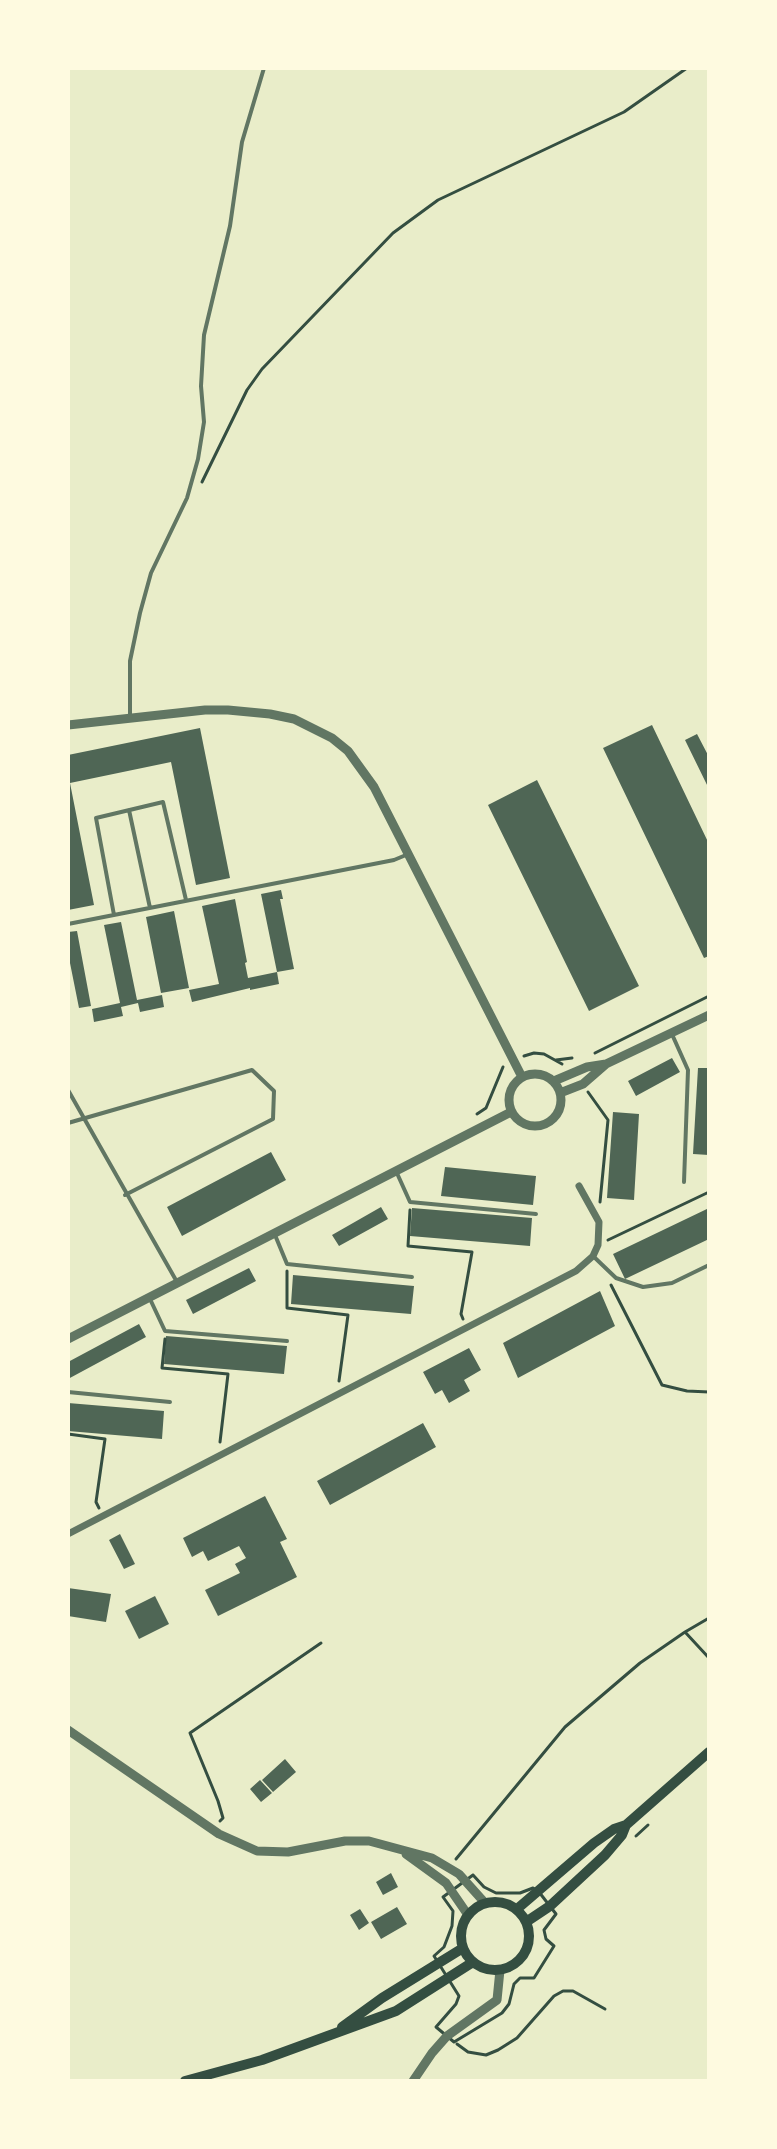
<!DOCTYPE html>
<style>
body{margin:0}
#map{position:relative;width:777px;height:2149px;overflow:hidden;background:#e9edc9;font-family:"Open Sans",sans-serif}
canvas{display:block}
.frame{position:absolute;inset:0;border:70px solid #fefae0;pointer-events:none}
</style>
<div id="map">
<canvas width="777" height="2149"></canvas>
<div class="frame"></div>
</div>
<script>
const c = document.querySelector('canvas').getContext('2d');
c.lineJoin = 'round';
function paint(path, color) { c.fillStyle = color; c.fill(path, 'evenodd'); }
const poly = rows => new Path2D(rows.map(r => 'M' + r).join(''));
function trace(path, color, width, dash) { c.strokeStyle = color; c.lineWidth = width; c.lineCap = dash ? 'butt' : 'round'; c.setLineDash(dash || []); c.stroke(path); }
const building = poly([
 [652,725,709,844,709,956,704,958,603,748],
 [200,728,230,878,196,885,171,762,70,783,94,905,68,910,68,755],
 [697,734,709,757,709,789,685,740],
 [537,780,639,986,589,1011,488,805],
 [281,890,283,899,280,899,294,969,277,972,261,894],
 [235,899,247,962,245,963,248,978,277,972,279,984,250,990,250,988,192,1002,189,990,219,984,202,906],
 [174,911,189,988,161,993,146,917],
 [121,922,137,1000,162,995,164,1007,140,1012,138,1003,121,1007,123,1016,94,1022,92,1009,120,1003,104,925],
 [77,931,91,1006,79,1008,68,953,68,932],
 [672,1058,680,1072,636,1096,628,1081],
 [698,1068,709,1068,709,1155,693,1154],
 [613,1112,639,1114,634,1200,607,1198],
 [271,1152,286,1180,182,1236,167,1207],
 [445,1167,536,1176,533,1205,441,1196],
 [381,1207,388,1219,339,1246,332,1235],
 [412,1208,532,1218,530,1246,410,1236],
 [709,1208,709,1239,625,1279,613,1254],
 [249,1268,256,1281,193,1314,186,1300],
 [293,1275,414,1286,411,1314,291,1304],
 [600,1291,615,1326,518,1378,503,1343],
 [139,1324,146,1337,68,1379,68,1362],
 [166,1336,287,1346,284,1374,164,1364],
 [469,1348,481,1370,464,1380,470,1391,449,1403,442,1390,435,1394,423,1372],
 [68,1403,164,1411,162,1439,68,1431],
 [423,1423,436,1447,330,1505,317,1481],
 [265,1496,287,1539,280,1542,297,1577,218,1616,205,1590,240,1573,235,1564,246,1558,239,1546,208,1561,203,1551,192,1557,183,1538],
 [120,1534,135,1564,124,1569,109,1540],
 [68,1588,111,1594,106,1622,68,1616],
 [155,1596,169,1624,139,1639,125,1611],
 [285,1759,296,1772,273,1792,262,1780],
 [260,1780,272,1793,261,1802,250,1789],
 [391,1873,398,1887,383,1895,376,1882],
 [397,1907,407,1924,381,1939,371,1922],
 [360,1909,369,1923,359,1930,350,1915]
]);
const path = poly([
 [202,482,247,390,262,369,393,233,438,200,624,112,687,68],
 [595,1053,709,996],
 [524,1056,534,1053,544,1054,562,1064],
 [556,1060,572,1058],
 [588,1092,608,1120,600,1202],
 [477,1114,486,1108,503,1067],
 [410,1210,408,1246,472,1252,461,1314,463,1319],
 [608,1240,709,1192],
 [287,1271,287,1308,348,1315,339,1381],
 [611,1285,662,1385,687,1391,709,1392],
 [165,1339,162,1368,228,1374,220,1442],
 [68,1434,105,1439,96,1502,99,1508],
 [685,1632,709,1618],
 [220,1821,223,1818,218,1801,190,1733,321,1643],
 [636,1836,648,1825],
 [456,1859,565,1727,640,1663,685,1632,709,1658],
 [473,1875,484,1887,496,1893,520,1893,533,1888,539,1892,556,1914,544,1930,546,1939,554,1946,534,1978,520,1978,514,1984,509,2004,502,2013,454,2042,436,2027,456,2004,459,1996,434,1956,444,1947,452,1926,453,1911,443,1897,473,1875],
 [457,2044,468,2052,486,2055,498,2050,517,2038,554,1996,563,1991,573,1991,605,2009]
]);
const service = poly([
 [130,717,130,661,140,613,151,573,187,498,198,459,204,422,201,386,204,335,230,226,242,142,264,68],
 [129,810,150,908],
 [114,915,96,818,163,802,186,900],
 [68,924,394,860,406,855],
 [671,1032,688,1070,684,1182],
 [68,1090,177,1282],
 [68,1123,252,1070,274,1091,273,1119,125,1195],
 [396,1171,410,1202,536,1214],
 [275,1235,287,1264,412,1277],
 [593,1256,616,1278,643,1287,672,1283,709,1265],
 [150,1299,165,1331,287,1341],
 [68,1392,170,1402]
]);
const minor = poly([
 [68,1534,576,1271,593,1256,598,1245,599,1222,579,1186]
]);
const tertiary = poly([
 [68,725,205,710,228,710,270,714,294,719,332,738,348,751,374,787,522,1077],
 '509 1100a26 26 0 1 1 52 0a26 26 0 1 1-52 0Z',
 [554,1081,587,1067,606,1064],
 [560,1093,583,1084,606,1064,709,1015],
 [68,1339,511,1112],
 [68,1730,219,1834,257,1851,288,1852,345,1841,369,1841,432,1858,459,1874,485,1903],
 [406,1854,446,1883,468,1915],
 [413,2081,432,2053,447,2036,497,2000,500,1970]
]);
const secondary = poly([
 '461 1936a34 34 0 1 1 68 0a34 34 0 1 1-68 0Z',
 [517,1909,594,1843,614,1829,626,1825,709,1752],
 [526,1922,550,1906,605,1855,622,1835,626,1825],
 [342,2027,382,1998,463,1948],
 [185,2081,262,2060,396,2011,473,1962]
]);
paint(building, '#4f6655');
trace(path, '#344e41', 3);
trace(service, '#617663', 4);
trace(minor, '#617663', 7);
trace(tertiary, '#617663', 9);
trace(secondary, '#344e41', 10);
</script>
